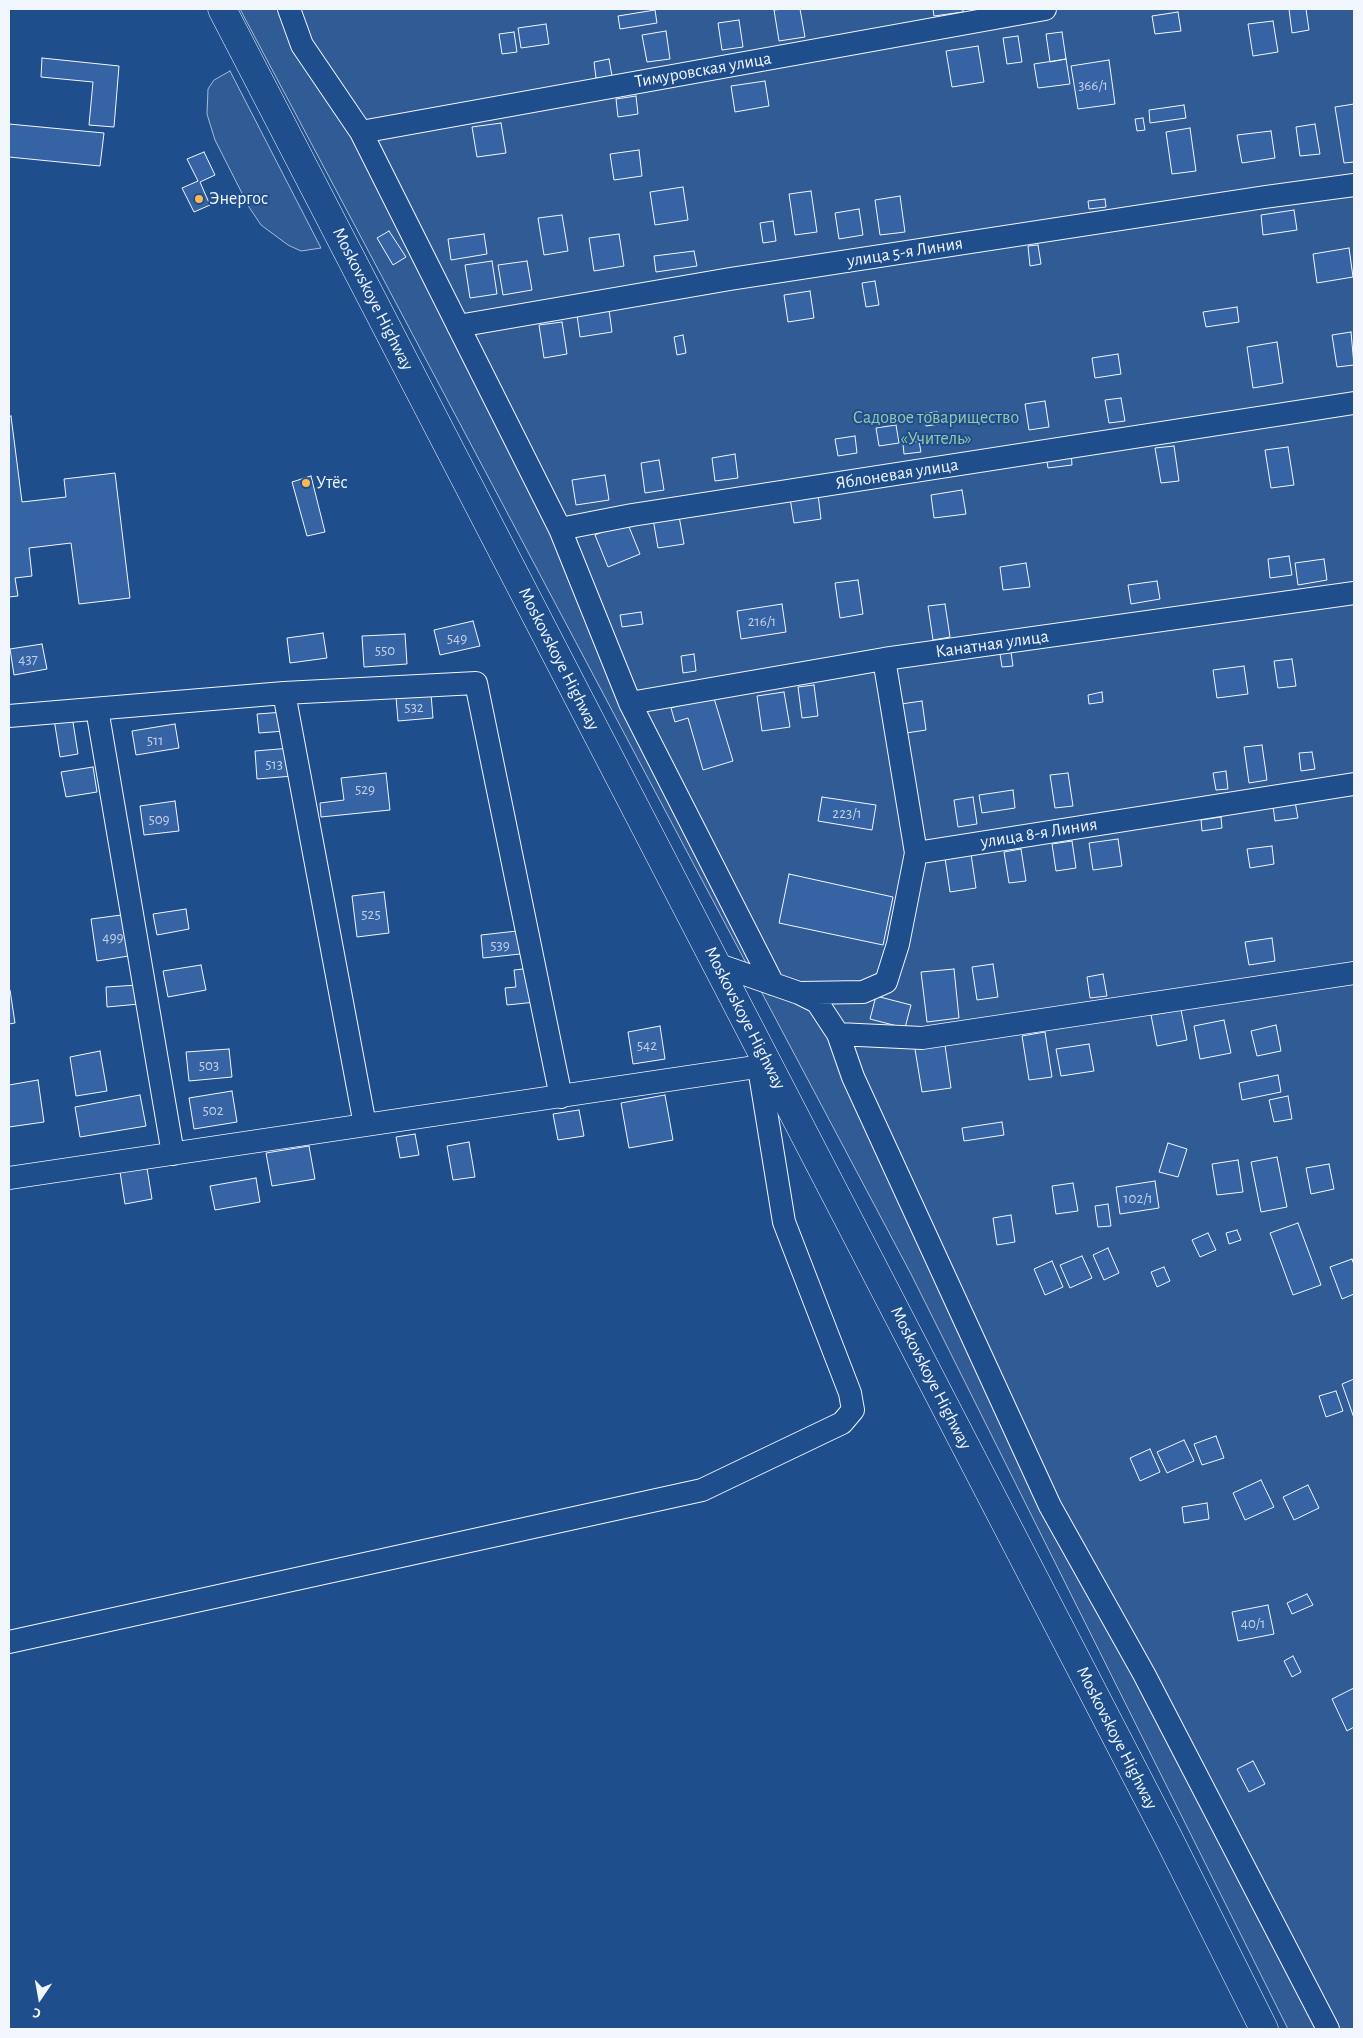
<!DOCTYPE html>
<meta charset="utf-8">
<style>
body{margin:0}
#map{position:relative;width:1363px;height:2038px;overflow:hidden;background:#1f4e8c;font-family:"Alegreya Sans",sans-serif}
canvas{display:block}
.frame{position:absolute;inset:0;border:10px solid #f2f6ff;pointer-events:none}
.north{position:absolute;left:15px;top:1973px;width:50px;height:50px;-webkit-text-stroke:4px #1f4e8c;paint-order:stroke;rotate:192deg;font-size:14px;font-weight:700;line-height:20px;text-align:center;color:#f2f6ff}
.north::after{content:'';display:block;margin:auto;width:18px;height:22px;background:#f2f6ff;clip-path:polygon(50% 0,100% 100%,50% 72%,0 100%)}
</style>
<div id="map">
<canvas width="1363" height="2038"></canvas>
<div class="frame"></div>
<div class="north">С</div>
</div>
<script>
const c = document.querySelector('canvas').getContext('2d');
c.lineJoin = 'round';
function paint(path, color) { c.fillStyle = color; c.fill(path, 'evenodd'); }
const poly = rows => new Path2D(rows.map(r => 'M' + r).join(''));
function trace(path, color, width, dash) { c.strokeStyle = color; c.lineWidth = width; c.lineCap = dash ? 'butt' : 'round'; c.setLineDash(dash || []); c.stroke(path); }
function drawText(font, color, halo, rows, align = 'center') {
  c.font = font + ' "Alegreya Sans",sans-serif'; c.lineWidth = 4; c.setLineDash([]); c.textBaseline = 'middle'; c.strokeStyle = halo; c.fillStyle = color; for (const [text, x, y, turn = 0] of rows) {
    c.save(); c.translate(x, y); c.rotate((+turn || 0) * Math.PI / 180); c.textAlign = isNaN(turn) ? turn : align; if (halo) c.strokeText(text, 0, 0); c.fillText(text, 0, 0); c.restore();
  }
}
const built = poly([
 [240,9,1354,9,1354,2029,1288,2029,911,1274,240,9],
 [230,71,321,248,301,251,288,245,261,225,249,207,215,140,207,114,208,89,214,80,230,71]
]);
const building = poly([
 [784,9,800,9,805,37,779,41,774,10,784,9],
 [933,9,963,9,963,12,934,16,933,9],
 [1289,9,1306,9,1309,30,1292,33,1289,9],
 [655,10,657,23,620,29,618,16,655,10],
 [1178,12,1181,31,1155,34,1152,16,1178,12],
 [739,20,743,47,722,50,718,23,739,20],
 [1273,21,1278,52,1253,56,1248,24,1273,21],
 [546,24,549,44,521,48,518,28,546,24],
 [666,31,670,59,647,62,642,35,666,31],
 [514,32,517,52,502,54,499,34,514,32],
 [1062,32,1066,59,1050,62,1046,34,1062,32],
 [1018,36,1022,62,1007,64,1003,38,1018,36],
 [978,46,984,82,952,87,946,51,978,46],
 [42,58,119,66,114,127,89,125,93,82,41,77,42,58],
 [609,59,612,76,596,78,594,62,609,59],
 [1066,59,1070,84,1038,88,1034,64,1066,59],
 [1109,60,1115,104,1078,109,1071,66,1109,60],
 [765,81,769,106,735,112,731,86,765,81],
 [636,96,638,114,618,117,616,99,636,96],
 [1354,104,1354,162,1344,163,1335,107,1354,104],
 [1184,105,1186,118,1150,123,1149,110,1184,105],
 [1143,118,1145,130,1137,131,1135,119,1143,118],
 [501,123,506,153,477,157,472,127,501,123],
 [9,124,104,133,100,166,9,157,9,124],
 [1315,124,1320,154,1300,156,1296,127,1315,124],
 [1190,128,1196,171,1172,174,1166,132,1190,128],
 [1271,131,1275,158,1242,163,1237,135,1271,131],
 [639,150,642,176,614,180,610,154,639,150],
 [204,152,215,175,200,182,210,205,194,212,182,188,198,181,187,159,204,152],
 [683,187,688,220,655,225,650,192,683,187],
 [811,191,817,232,795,235,789,194,811,191],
 [900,196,905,232,880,235,875,200,900,196],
 [1105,199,1106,207,1089,209,1088,201,1105,199],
 [859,209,863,235,839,239,835,213,859,209],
 [1294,210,1297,230,1263,235,1261,215,1294,210],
 [562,215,568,251,544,255,538,218,562,215],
 [773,221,776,241,763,243,760,223,773,221],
 [389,231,406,257,393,265,377,238,389,231],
 [484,234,487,254,451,260,448,239,484,234],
 [619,234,624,266,594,271,589,238,619,234],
 [1038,245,1041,264,1030,266,1028,246,1038,245],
 [1349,248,1353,277,1317,283,1313,254,1349,248],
 [694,251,697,266,656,272,654,256,694,251],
 [492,261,497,294,470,298,465,265,492,261],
 [527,261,532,290,503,295,498,265,527,261],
 [875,281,879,305,866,307,862,283,875,281],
 [810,291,814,318,788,322,784,295,810,291],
 [1237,307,1239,322,1206,327,1203,312,1237,307],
 [609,310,612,332,580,337,577,315,609,310],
 [562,322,567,354,544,358,539,325,562,322],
 [1351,332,1354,365,1337,367,1332,335,1351,332],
 [683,335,686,353,677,355,674,337,683,335],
 [1277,342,1283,383,1253,388,1247,347,1277,342],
 [1118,354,1121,374,1095,378,1092,358,1118,354],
 [1121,398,1125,421,1109,423,1105,400,1121,398],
 [1045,401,1049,427,1029,430,1025,404,1045,401],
 [937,412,939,424,926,426,925,413,937,412],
 [11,416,22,502,66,497,64,479,115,473,130,598,79,604,71,543,29,548,32,576,15,578,18,596,9,597,9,417,11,416],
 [896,425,899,443,879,446,876,428,896,425],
 [855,436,857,453,838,456,835,439,855,436],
 [919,441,921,452,904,454,903,444,919,441],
 [1174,446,1179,481,1161,483,1155,448,1174,446],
 [1288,447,1294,485,1271,488,1265,450,1288,447],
 [1071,451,1072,465,1048,468,1046,455,1071,451],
 [735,454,738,478,715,481,712,458,735,454],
 [659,460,664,490,645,493,641,463,659,460],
 [605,475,609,500,576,505,572,480,605,475],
 [311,476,325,532,307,536,292,482,311,476],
 [962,490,966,514,934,518,931,495,962,490],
 [818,494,821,519,794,523,790,498,818,494],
 [679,516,684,544,658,548,653,519,679,516],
 [627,522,640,554,608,567,595,535,627,522],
 [1289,556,1292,575,1270,578,1268,559,1289,556],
 [1324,559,1327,580,1298,585,1295,563,1324,559],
 [1026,563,1030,587,1003,590,1000,567,1026,563],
 [858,580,863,614,840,618,835,583,858,580],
 [1157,581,1160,599,1131,604,1128,585,1157,581],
 [782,604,786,632,741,639,737,611,782,604],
 [945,604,950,637,933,640,928,606,945,604],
 [641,612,643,624,622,627,620,615,641,612],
 [473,621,480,646,440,655,434,630,473,621],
 [323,633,327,658,290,663,287,638,323,633],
 [405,634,407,664,364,667,362,636,405,634],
 [42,644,47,669,14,675,10,649,42,644],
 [1011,652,1013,666,1002,667,1000,654,1011,652],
 [694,654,696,671,683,673,681,656,694,654],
 [1292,659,1296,686,1278,688,1274,661,1292,659],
 [1244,666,1248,694,1217,698,1213,670,1244,666],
 [814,685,818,716,802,718,798,687,814,685],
 [784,692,790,727,762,731,757,696,784,692],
 [1102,692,1103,702,1089,704,1088,695,1102,692],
 [431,694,433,718,398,721,396,697,431,694],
 [713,695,733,761,703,770,688,718,675,722,671,708,713,695],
 [922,701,926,730,906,733,901,704,922,701],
 [284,712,285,731,259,733,257,714,284,712],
 [72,716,78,754,60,757,54,719,72,716],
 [175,724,179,748,136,755,132,731,175,724],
 [1262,745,1267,780,1249,783,1244,747,1262,745],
 [291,748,293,776,257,779,255,751,291,748],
 [1312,752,1315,769,1301,771,1299,753,1312,752],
 [93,767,97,792,66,797,61,772,93,767],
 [1226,771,1228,789,1216,790,1213,773,1226,771],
 [386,773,390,810,321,817,320,803,344,800,341,778,386,773],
 [1068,773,1073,806,1055,808,1050,775,1068,773],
 [1013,790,1015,808,982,813,979,795,1013,790],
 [1294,796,1298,818,1275,821,1272,799,1294,796],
 [822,797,876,805,872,830,818,821,822,797],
 [973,797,977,824,958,827,954,800,973,797],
 [175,801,179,831,144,835,140,806,175,801],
 [1221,817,1222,828,1202,831,1201,820,1221,817],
 [1118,839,1122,866,1093,870,1089,843,1118,839],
 [1072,841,1076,868,1056,871,1052,844,1072,841],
 [1272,846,1274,864,1250,868,1247,849,1272,846],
 [1021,849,1026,881,1009,883,1004,852,1021,849],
 [971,854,976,888,950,892,945,858,971,854],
 [789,874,893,897,883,945,779,923,789,874],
 [384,892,389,933,357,937,352,896,384,892],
 [186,909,189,929,157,935,153,914,186,909],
 [129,914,135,955,97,961,91,919,129,914],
 [517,931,520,954,483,958,481,935,517,931],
 [1272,938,1275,961,1249,965,1245,942,1272,938],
 [993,964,998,997,977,1000,972,967,993,964],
 [201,965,206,990,168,997,163,971,201,965],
 [532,968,536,1002,507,1005,505,988,516,987,514,970,532,968],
 [954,969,959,1018,927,1022,921,972,954,969],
 [1103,974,1107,996,1090,998,1087,977,1103,974],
 [138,985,139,1004,107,1007,106,987,138,985],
 [9,990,10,990,15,1023,9,1024,9,990],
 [876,996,911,1005,905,1028,870,1019,876,996],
 [1181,1010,1187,1040,1157,1046,1151,1015,1181,1010],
 [1224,1020,1231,1053,1200,1059,1194,1026,1224,1020],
 [1276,1025,1281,1051,1257,1056,1251,1031,1276,1025],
 [660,1026,665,1059,633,1064,628,1032,660,1026],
 [1045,1032,1052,1077,1029,1080,1022,1036,1045,1032],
 [944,1038,951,1088,922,1092,914,1043,944,1038],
 [1089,1044,1094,1071,1061,1076,1056,1049,1089,1044],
 [229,1049,232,1077,189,1081,186,1052,229,1049],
 [100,1051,107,1091,76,1096,70,1057,100,1051],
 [1278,1075,1281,1092,1242,1100,1239,1083,1278,1075],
 [38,1080,44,1122,9,1127,9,1085,38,1080],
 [232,1091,237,1122,194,1129,189,1098,232,1091],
 [140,1095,146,1126,80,1137,75,1107,140,1095],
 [665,1095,673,1140,629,1148,621,1103,665,1095],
 [1288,1096,1292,1119,1274,1122,1269,1100,1288,1096],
 [579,1110,584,1136,558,1140,553,1114,579,1110],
 [1002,1122,1004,1135,964,1141,962,1128,1002,1122],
 [415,1134,419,1155,400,1158,396,1137,415,1134],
 [469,1142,475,1177,453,1180,447,1146,469,1142],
 [1168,1143,1187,1149,1178,1177,1159,1172,1168,1143],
 [309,1146,315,1179,272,1186,266,1153,309,1146],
 [1277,1157,1287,1207,1261,1212,1251,1162,1277,1157],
 [1238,1160,1243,1192,1217,1195,1212,1164,1238,1160],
 [1329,1164,1334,1189,1311,1194,1306,1168,1329,1164],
 [147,1168,152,1199,125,1204,120,1172,147,1168],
 [256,1178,260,1202,215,1210,210,1186,256,1178],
 [1155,1181,1159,1208,1120,1214,1116,1187,1155,1181],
 [1073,1183,1078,1211,1056,1214,1052,1186,1073,1183],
 [1108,1204,1111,1226,1098,1227,1095,1206,1108,1204],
 [1011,1215,1015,1242,997,1245,993,1218,1011,1215],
 [1298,1223,1321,1285,1293,1295,1270,1233,1298,1223],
 [1237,1230,1241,1240,1229,1244,1226,1233,1237,1230],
 [1208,1233,1216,1250,1200,1257,1192,1240,1208,1233],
 [1108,1248,1119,1273,1104,1280,1093,1255,1108,1248],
 [1082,1256,1092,1278,1070,1288,1060,1265,1082,1256],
 [1352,1259,1354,1265,1354,1294,1342,1299,1330,1267,1352,1259],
 [1052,1261,1063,1287,1045,1295,1034,1269,1052,1261],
 [1164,1267,1170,1281,1157,1287,1151,1272,1164,1267],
 [1354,1379,1354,1418,1342,1384,1354,1379],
 [1336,1391,1343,1411,1326,1417,1319,1396,1336,1391],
 [1216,1436,1224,1458,1202,1465,1194,1444,1216,1436],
 [1184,1440,1194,1461,1167,1473,1157,1452,1184,1440],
 [1150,1449,1160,1472,1140,1481,1130,1458,1150,1449],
 [1261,1480,1274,1507,1245,1520,1233,1493,1261,1480],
 [1308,1485,1319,1508,1294,1520,1283,1497,1308,1485],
 [1207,1503,1209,1519,1184,1523,1182,1507,1207,1503],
 [1307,1594,1313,1605,1292,1614,1287,1603,1307,1594],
 [1268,1605,1274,1634,1238,1641,1232,1612,1268,1605],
 [1293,1656,1301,1672,1292,1677,1284,1661,1293,1656],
 [1354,1688,1354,1727,1347,1731,1332,1699,1354,1688],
 [1253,1761,1265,1784,1249,1792,1237,1769,1253,1761]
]);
const minor = poly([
 [289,9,302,45,361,132,560,529,630,703,773,984],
 [361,132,1045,9],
 [458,326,730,279,1265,197,1354,185],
 [560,529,632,515,1354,403],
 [884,659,916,853,1354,784],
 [284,693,365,1125],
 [630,703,884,659,1354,593],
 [97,709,173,1154],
 [9,716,284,693,476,683,561,1097],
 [716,964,799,993,817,1002,838,1034,853,1077,1050,1506,1144,1674,1328,2029],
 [800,993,863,992,886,982,898,944,916,853],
 [838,1034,922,1038,1354,973],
 [9,1178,769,1065],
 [9,1642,702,1490,842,1423,853,1410,850,1393,784,1222,759,1068]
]);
const highway = poly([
 [222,9,1168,1837,1264,2029]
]);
const markers = [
 [199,199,5,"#ffb74d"],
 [306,483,5,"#ffb74d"]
];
const numberNames = [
 ["366/1",1093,85],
 ["216/1",762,621],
 ["549",457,638],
 ["550",385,650],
 ["437",28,659],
 ["532",414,707],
 ["511",155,740],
 ["513",274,764],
 ["529",365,789],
 ["223/1",847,813],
 ["509",159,819],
 ["525",371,914],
 ["499",113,937],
 ["539",500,945],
 ["542",647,1045],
 ["503",209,1065],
 ["502",213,1110],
 ["102/1",1138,1198],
 ["40/1",1253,1623]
];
const streetNames = [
 ["Тимуровская улица",703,70,-10],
 ["улица 5-я Линия",905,252,-9],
 ["Moskovskoye Highway",373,299,63],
 ["Яблоневая улица",897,474,-9],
 ["Канатная улица",992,644,-8],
 ["Moskovskoye Highway",559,659,63],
 ["улица 8-я Линия",1039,833,-9],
 ["Moskovskoye Highway",745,1018,63],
 ["Moskovskoye Highway",931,1378,63],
 ["Moskovskoye Highway",1117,1738,63]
];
const poiNames = [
 ["Энергос",209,199],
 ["Утёс",316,483]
];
const parkNames = [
 ["Садовое товарищество",936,418],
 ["«Учитель»",936,439]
];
paint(built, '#305b95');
trace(built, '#a8bbd7', 1);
paint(building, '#3563a3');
trace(building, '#f2f6ff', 1);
trace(minor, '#f2f6ff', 24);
trace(highway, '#f2f6ff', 29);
trace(minor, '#1f4e8c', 22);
trace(highway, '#1f4e8c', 28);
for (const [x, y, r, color] of markers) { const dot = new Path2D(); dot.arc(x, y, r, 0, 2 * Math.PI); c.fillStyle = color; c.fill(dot); trace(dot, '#1f4e8c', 2); }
drawText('15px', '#c3d1e8', null, numberNames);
drawText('18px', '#f2f6ff', '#1f4e8c', streetNames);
drawText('18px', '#f2f6ff', '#1f4e8c', poiNames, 'left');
drawText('18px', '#97c8a6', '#1f4e8c', parkNames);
</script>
